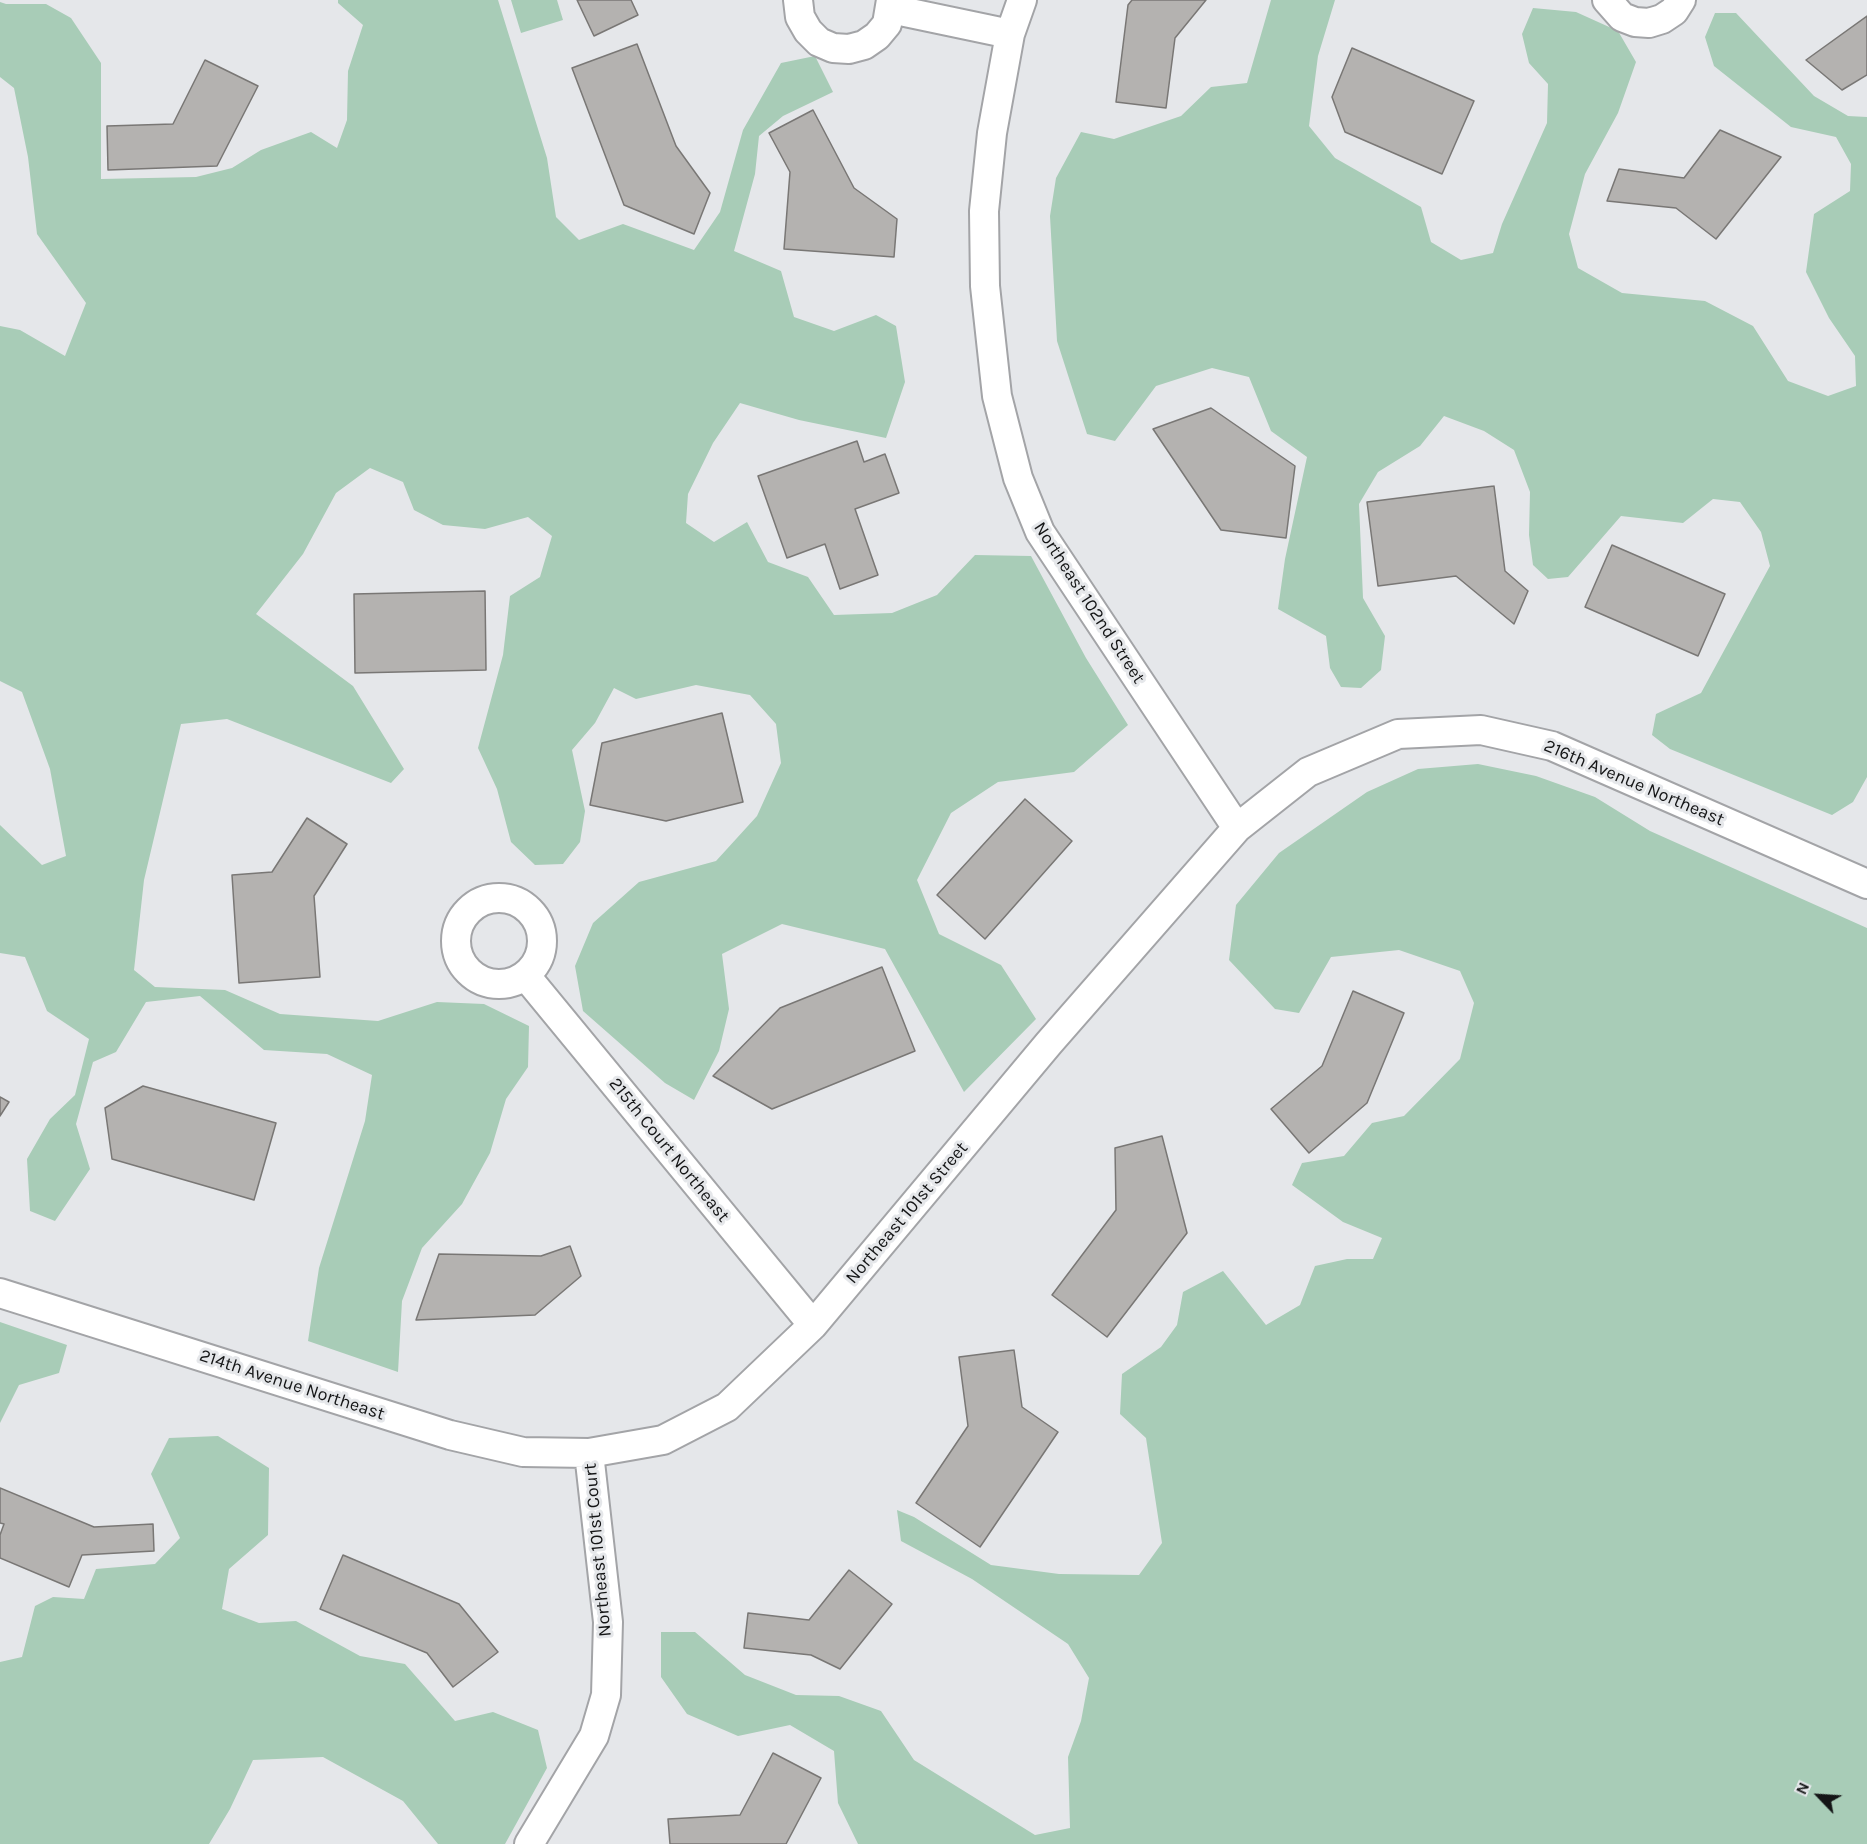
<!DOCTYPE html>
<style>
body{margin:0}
#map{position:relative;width:1867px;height:1844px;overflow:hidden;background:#e5e7ea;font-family:Karla,sans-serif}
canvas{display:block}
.north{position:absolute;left:1789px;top:1766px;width:60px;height:60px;-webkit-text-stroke:4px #e5e7ea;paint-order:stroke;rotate:295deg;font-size:16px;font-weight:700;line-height:24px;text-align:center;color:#141516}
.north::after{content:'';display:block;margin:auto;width:21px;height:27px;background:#141516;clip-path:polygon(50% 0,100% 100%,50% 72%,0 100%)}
</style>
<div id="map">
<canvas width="1867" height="1844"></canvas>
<div class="north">N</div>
</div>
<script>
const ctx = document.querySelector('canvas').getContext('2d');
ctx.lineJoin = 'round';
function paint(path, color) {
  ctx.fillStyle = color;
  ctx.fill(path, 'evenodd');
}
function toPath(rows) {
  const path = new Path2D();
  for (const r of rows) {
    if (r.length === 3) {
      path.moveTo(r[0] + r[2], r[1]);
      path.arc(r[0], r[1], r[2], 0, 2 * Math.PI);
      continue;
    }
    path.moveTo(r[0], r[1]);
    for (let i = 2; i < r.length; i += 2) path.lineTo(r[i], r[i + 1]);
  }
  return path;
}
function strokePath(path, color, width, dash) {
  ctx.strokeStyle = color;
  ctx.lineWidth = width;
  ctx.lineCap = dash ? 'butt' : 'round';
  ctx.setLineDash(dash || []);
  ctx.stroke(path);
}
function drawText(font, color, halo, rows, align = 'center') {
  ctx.font = font + ' Karla,sans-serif';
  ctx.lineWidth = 6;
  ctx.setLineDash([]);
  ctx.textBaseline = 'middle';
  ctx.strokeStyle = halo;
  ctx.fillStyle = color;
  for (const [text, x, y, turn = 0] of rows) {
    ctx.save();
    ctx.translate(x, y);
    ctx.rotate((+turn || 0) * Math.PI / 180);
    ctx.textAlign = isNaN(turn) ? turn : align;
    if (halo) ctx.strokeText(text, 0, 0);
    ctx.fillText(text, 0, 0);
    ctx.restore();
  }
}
paint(toPath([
 [338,0,498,0,547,158,556,217,579,240,623,224,694,250,720,212,743,130,781,63,815,56,833,92,783,116,759,136,755,174,734,251,781,271,794,317,834,331,876,315,896,326,905,382,886,438,799,420,740,403,713,443,688,494,686,523,714,542,747,522,768,562,808,577,834,615,892,613,937,595,975,555,1031,556,1086,658,1128,725,1074,772,998,782,951,813,917,880,939,934,1001,965,1036,1019,964,1092,885,949,782,924,722,954,729,1009,719,1051,694,1100,665,1083,583,1011,575,966,593,923,639,882,716,861,757,816,781,763,776,724,750,695,696,685,636,699,614,688,595,723,572,750,585,811,580,842,563,864,535,865,511,842,497,789,478,748,503,655,510,596,540,577,552,536,528,517,485,529,443,525,414,510,403,482,370,468,336,493,303,554,256,614,353,686,404,769,391,783,227,719,181,724,144,880,134,970,155,987,225,990,280,1014,378,1021,437,1002,484,1004,529,1026,528,1067,506,1099,490,1153,462,1204,422,1248,402,1301,398,1372,308,1341,319,1268,365,1121,372,1075,327,1054,264,1050,200,996,146,1002,116,1052,93,1062,76,1124,90,1169,55,1221,30,1211,27,1159,50,1119,75,1095,89,1039,47,1011,25,957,0,953,0,825,42,865,66,856,50,769,22,692,0,681,0,326,20,330,65,356,86,303,37,234,28,157,14,88,0,77,0,2,6,4,46,4,71,18,101,63,101,179,196,177,232,168,261,150,311,132,337,148,347,120,348,71,363,25,338,3],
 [511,0,557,0,563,20,521,33],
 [1271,0,1335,0,1318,56,1309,126,1335,158,1421,207,1431,242,1461,260,1493,253,1502,224,1547,123,1548,84,1529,63,1522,34,1533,8,1576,12,1618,31,1636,62,1618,113,1585,174,1569,234,1578,268,1622,293,1705,301,1753,326,1788,381,1828,396,1856,386,1855,356,1829,318,1806,272,1814,214,1850,191,1851,164,1836,137,1791,127,1714,66,1705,37,1715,13,1736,13,1814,96,1848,116,1867,117,1867,777,1853,802,1832,815,1670,749,1652,735,1656,714,1701,693,1770,566,1761,532,1740,502,1713,499,1683,523,1621,516,1568,577,1548,579,1533,565,1529,535,1530,492,1514,450,1484,431,1444,416,1420,446,1378,472,1359,504,1363,598,1385,636,1381,670,1361,688,1341,687,1330,668,1326,636,1278,609,1285,559,1307,457,1271,431,1249,377,1212,368,1156,386,1115,441,1087,434,1057,341,1050,216,1056,178,1081,132,1114,139,1181,116,1211,87,1247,83],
 [1478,764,1536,776,1595,797,1650,831,1867,928,1867,1844,858,1844,838,1803,834,1751,790,1725,738,1736,687,1714,661,1677,661,1632,695,1632,745,1675,796,1695,839,1696,881,1711,914,1760,1035,1835,1070,1828,1068,1757,1081,1721,1089,1678,1068,1644,972,1579,901,1541,897,1510,914,1517,991,1565,1059,1574,1139,1575,1162,1543,1146,1438,1120,1414,1122,1374,1161,1347,1177,1325,1183,1292,1223,1271,1266,1325,1300,1305,1315,1266,1347,1259,1373,1259,1382,1238,1343,1222,1292,1185,1302,1163,1344,1156,1372,1123,1404,1116,1460,1059,1474,1003,1460,971,1399,950,1331,957,1299,1013,1275,1009,1229,960,1236,905,1279,853,1367,792,1418,769],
 [0,1322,67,1345,59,1373,19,1385,0,1423],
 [218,1436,269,1468,268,1535,229,1569,222,1609,259,1623,296,1621,360,1656,405,1664,455,1721,493,1712,538,1730,547,1768,505,1844,438,1844,403,1801,323,1757,253,1760,230,1809,209,1844,0,1844,0,1662,22,1657,35,1606,53,1597,84,1599,96,1569,155,1564,180,1538,151,1474,169,1438]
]), '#a8ccb7');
const building = toPath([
 [577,0,631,0,638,15,594,36,577,0],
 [1132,0,1206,0,1175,38,1166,108,1116,102,1128,5,1132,0],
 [1867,16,1867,75,1842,90,1806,60,1867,16],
 [637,44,676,146,710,193,694,234,624,205,572,68,637,44],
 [1352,48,1474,101,1442,174,1345,132,1332,97,1352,48],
 [205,60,258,86,217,166,108,170,107,126,173,124,205,60],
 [813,110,854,188,897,219,894,257,784,249,790,172,769,133,813,110],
 [1720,130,1781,157,1716,239,1676,208,1607,201,1619,169,1684,178,1720,130],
 [1211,408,1295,466,1286,538,1221,530,1153,429,1211,408],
 [857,441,864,462,885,454,899,493,855,509,878,575,840,589,825,544,787,558,758,476,857,441],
 [1494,486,1505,571,1528,591,1514,624,1456,576,1378,586,1367,502,1494,486],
 [1612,545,1725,594,1698,656,1585,607,1612,545],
 [485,591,486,670,355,673,354,594,485,591],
 [722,713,743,802,666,821,590,805,602,743,722,713],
 [1025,799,1072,841,985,939,937,895,1025,799],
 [307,818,347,844,314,896,320,977,239,983,232,875,272,872,307,818],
 [882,967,915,1051,772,1109,713,1076,780,1008,882,967],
 [1353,991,1404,1013,1367,1103,1309,1153,1271,1109,1322,1066,1353,991],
 [143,1086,276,1123,254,1200,112,1159,105,1108,143,1086],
 [0,1097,9,1102,0,1116,0,1097],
 [1162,1136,1187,1233,1107,1337,1052,1295,1116,1210,1115,1148,1162,1136],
 [570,1246,581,1276,535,1315,416,1320,439,1254,541,1256,570,1246],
 [1014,1350,1022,1407,1058,1432,980,1547,916,1503,968,1426,959,1357,1014,1350],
 [0,1488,94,1527,153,1524,154,1551,82,1555,69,1587,0,1558,0,1535,4,1524,0,1523,0,1488],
 [343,1555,459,1604,498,1652,453,1687,427,1653,320,1609,343,1555],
 [849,1570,892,1604,840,1669,811,1655,744,1648,748,1613,809,1620,849,1570],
 [773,1753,821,1778,786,1844,670,1844,668,1819,740,1815,773,1753]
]);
paint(building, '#b4b2b0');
strokePath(building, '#797775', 1.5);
const street = toPath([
 [798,0,800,17,808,31,819,42,833,48,849,49,864,45,877,36,887,24,891,0],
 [1022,0,1010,34,992,133,984,211,985,286,997,396,1018,478,1040,532,1237,828],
 [1607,0,1622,17,1635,22,1649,23,1662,19,1674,11,1681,0],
 [891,9,1010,34],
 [499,941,43],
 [525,975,813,1325],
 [0,1293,450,1435,523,1452,589,1453,663,1440,727,1407,813,1325,1049,1043,1237,828,1308,772,1398,734,1481,730,1552,746,1867,884],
 [529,1844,594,1736,606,1695,608,1622,589,1453]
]);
strokePath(street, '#a3a4a7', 32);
strokePath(street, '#fff', 28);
drawText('18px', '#141516', '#e5e7ea', [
 ["Northeast 102nd Street",1089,603,57],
 ["216th Avenue Northeast",1634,783,23],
 ["215th Court Northeast",669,1150,51],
 ["Northeast 101st Street",907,1213,-50],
 ["214th Avenue Northeast",292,1385,18],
 ["Northeast 101st Court",598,1550,-95]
]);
</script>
